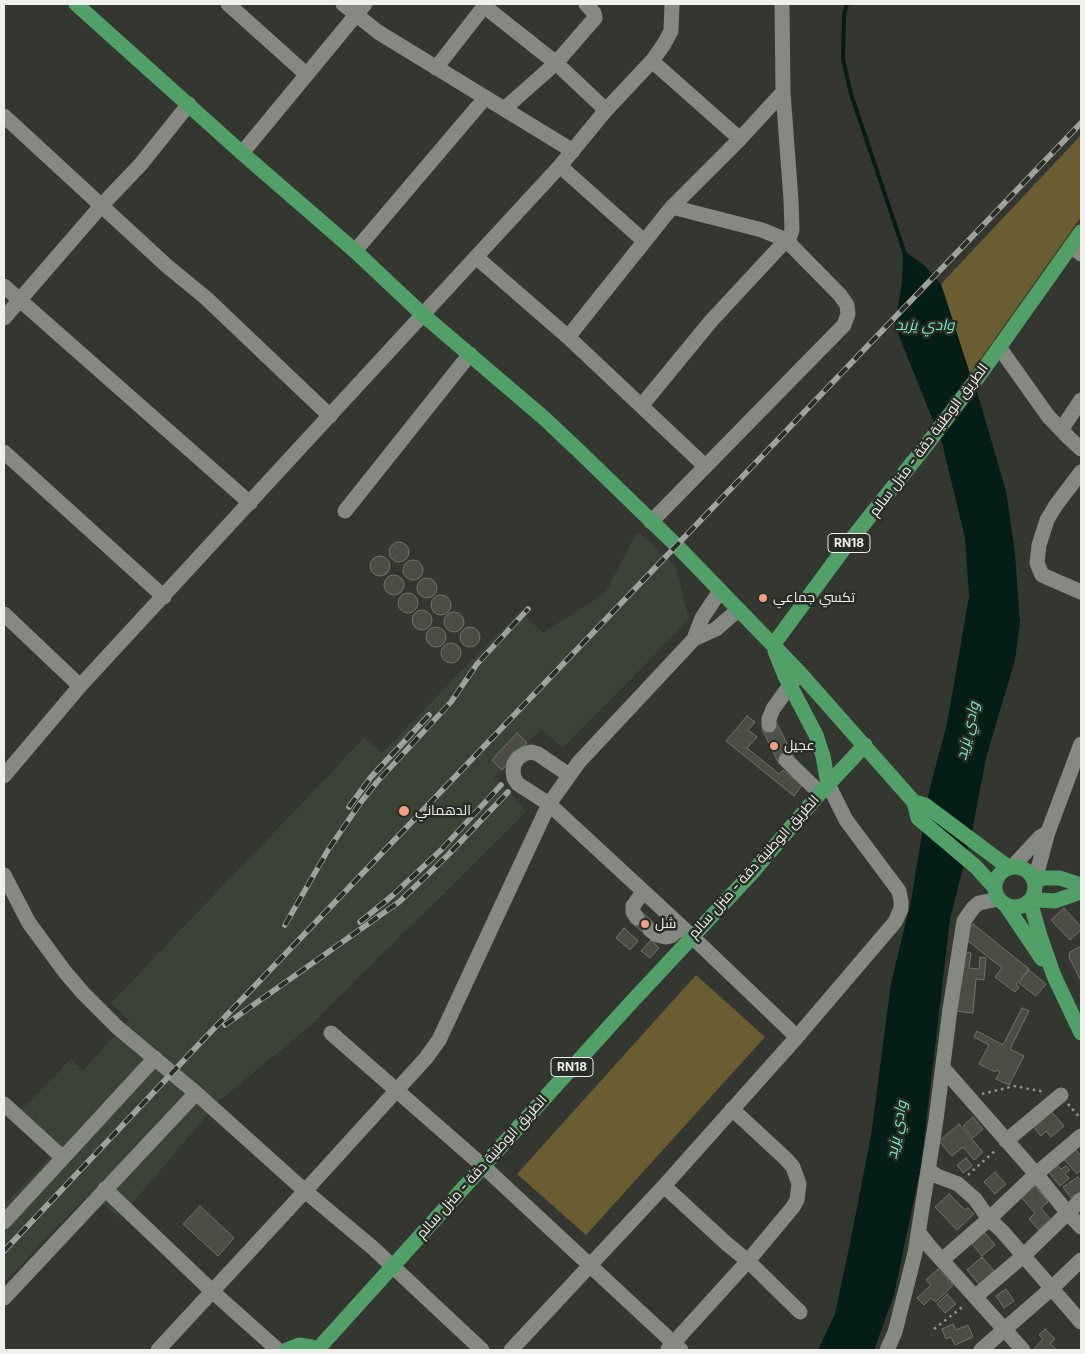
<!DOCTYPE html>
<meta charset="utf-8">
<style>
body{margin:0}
#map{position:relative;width:1085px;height:1354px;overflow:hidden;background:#333730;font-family:Inter,sans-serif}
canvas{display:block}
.frame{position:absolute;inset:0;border:5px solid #edf0eb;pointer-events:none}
</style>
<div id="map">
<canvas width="1085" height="1354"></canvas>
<div class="frame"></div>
</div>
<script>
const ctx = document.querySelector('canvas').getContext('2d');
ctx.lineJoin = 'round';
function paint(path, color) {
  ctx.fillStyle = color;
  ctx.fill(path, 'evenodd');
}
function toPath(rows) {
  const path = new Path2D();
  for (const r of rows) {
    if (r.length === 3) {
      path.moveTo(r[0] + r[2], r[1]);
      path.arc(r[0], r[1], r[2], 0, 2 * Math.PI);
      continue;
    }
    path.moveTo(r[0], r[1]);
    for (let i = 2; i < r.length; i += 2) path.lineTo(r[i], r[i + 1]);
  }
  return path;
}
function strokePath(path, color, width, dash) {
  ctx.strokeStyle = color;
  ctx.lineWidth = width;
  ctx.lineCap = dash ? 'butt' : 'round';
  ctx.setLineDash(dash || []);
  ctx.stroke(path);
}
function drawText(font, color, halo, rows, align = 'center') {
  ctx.font = font + ' Inter,Cairo,sans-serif';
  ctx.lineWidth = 5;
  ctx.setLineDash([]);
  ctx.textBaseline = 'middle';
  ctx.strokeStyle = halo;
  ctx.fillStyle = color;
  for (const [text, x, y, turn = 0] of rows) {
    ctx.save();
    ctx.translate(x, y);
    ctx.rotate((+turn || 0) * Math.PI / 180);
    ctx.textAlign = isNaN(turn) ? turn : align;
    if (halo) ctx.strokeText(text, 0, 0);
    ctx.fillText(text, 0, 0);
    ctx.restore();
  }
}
paint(toPath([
 [637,531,676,566,689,620,563,748,541,729,494,777,527,811,309,1027,218,1102,120,1218,90,1193,4,1283,4,1205,52,1155,11,1120,71,1059,83,1070,129,1020,111,1003,364,738,382,753,520,611,543,633,606,592]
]), '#3b4236');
paint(toPath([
 [1081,135,1081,217,970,374,941,284],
 [696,975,765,1037,586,1235,517,1174]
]), '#695d31');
paint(toPath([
 [903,250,924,265,941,284,970,374,978,395,1006,491,1015,553,1020,622,1015,660,986,758,972,832,950,919,921,1166,894,1295,874,1350,818,1350,835,1314,850,1243,871,1136,891,983,911,901,929,791,947,724,969,596,965,538,942,443,895,326,902,282]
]), '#041e15');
strokePath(toPath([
 [847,4,844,15,843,59,851,94,905,254]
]), '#041e15', 4);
const building = toPath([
 [399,552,10],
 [380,566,10],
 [413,570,10],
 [394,585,10],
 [427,588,10],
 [408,603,10],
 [441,605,10],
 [422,620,10],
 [454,622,10],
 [436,637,10],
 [470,637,10],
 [451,653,10],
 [747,716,755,722,748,730,757,737,747,748,779,774,783,770,802,785,794,796,726,741,747,716],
 [776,722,794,757,779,764,762,729,776,722],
 [517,733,527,743,502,770,492,760,517,733],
 [1064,908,1081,927,1081,930,1070,940,1051,920,1064,908],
 [642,912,655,924,646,935,632,923,642,912],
 [973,924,1029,969,1016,984,1019,987,1015,992,995,977,1002,968,963,937,973,924],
 [624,928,638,941,630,950,616,938,624,928],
 [651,940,659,948,650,958,641,951,651,940],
 [1081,946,1081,981,1069,957,1070,952,1081,946],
 [963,952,971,953,969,968,979,969,980,957,986,958,984,980,976,979,973,1013,956,1011,963,952],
 [1029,970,1046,984,1036,996,1019,983,1029,970],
 [1022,1008,1029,1011,1010,1049,1024,1056,1009,1085,996,1079,1000,1072,996,1070,995,1072,979,1064,989,1045,974,1037,977,1031,1003,1045,1022,1008],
 [1049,1109,1064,1126,1051,1137,1046,1131,1041,1136,1031,1124,1049,1109],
 [973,1117,983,1129,973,1138,963,1126,973,1117],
 [959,1124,983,1152,974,1160,963,1147,952,1156,939,1141,959,1124],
 [1073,1146,1081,1156,1081,1170,1077,1174,1062,1157,1073,1146],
 [966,1158,972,1166,963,1173,957,1165,966,1158],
 [1055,1163,1061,1169,1066,1166,1070,1170,1065,1174,1069,1178,1060,1186,1047,1170,1055,1163],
 [995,1172,1006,1184,995,1194,984,1182,995,1172],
 [1078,1177,1081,1181,1081,1191,1071,1198,1063,1187,1078,1177],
 [1034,1185,1048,1202,1041,1208,1051,1220,1039,1230,1029,1219,1035,1213,1021,1197,1034,1185],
 [949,1194,965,1210,968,1208,974,1214,957,1230,935,1207,949,1194],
 [200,1206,234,1238,218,1256,183,1224,200,1206],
 [984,1232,995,1245,982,1256,972,1244,984,1232],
 [982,1257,994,1271,979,1284,967,1270,982,1257],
 [938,1269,953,1285,936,1302,931,1298,924,1305,917,1298,931,1285,926,1280,938,1269],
 [1006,1289,1014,1301,1004,1308,996,1296,1006,1289],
 [947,1294,956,1304,945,1313,937,1304,947,1294],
 [953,1324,956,1330,968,1325,973,1337,955,1345,951,1337,946,1339,942,1329,953,1324],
 [1045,1329,1055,1339,1050,1344,1057,1350,1033,1350,1043,1339,1039,1335,1045,1329]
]);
paint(building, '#4b4c44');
strokePath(building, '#71736a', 1);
strokePath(toPath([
 [769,725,786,760]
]), '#4f534c', 15, [15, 8]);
strokePath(toPath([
 [982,1094,1014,1086,1045,1092],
 [1068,1104,1081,1119],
 [968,1175,997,1149],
 [934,1329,965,1305]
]), '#90938d', 2.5, [2.5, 4]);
strokePath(toPath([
 [228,4,306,74],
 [343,4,378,32,573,151],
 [484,6,556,63,606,110],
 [652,61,740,139],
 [436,68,486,4],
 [504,109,556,63,595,18,594,13,586,4],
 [4,116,167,266,206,298,330,416],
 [242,153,365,4],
 [560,166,644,241],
 [1071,246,1081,254],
 [355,251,485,98],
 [476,257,568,337,705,466],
 [4,286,250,503],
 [4,318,101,206,141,164,189,104],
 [568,337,672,207,740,139,783,92],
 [999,347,1048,416,1069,438,1081,449],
 [642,405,711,321,790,236,792,230,791,200,783,92,782,4],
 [1061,430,1081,400],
 [4,452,164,597],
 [1081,472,1056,505,1047,520,1039,545,1037,563,1042,575,1081,592],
 [345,511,470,354],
 [651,522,844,325,848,314,847,305,840,295,786,240,762,230,672,207],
 [4,614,80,686],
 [694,639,716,629,738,610],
 [769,725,769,719,773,709,796,677],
 [786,760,820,793],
 [569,775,538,754,531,752,524,754,518,758,514,764,513,771,514,778,518,784,549,804,682,927,797,1037],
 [4,776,80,686,560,166,606,110,652,61,664,44,671,31,672,4],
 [1013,866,1040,837,1048,832],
 [4,875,29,923,65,972,83,993,117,1027,196,1093,305,1191,373,1248,482,1350],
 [1034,879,1039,865,1048,832,1081,744],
 [637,918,633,912,633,906,643,892],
 [650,930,657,935,666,937,671,936,682,927],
 [331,1033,483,1166,681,1350],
 [943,1068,1036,1174,1067,1212,1081,1227],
 [4,1104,63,1158],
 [1006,1141,1061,1095],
 [929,1170,937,1176,958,1184,975,1199,989,1219,1002,1231,1081,1322],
 [664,1186,727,1244,748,1261,800,1312],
 [105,1189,213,1292,278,1350],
 [4,1222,155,1058],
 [919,1233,930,1247,1023,1350],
 [942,1260,989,1219,1036,1174,1081,1136],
 [975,1297,1023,1256,1081,1200],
 [4,1298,196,1093],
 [668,1349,748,1261,793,1207,797,1200,799,1184,793,1167,785,1158,732,1109],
 [158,1350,305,1191,426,1058,439,1040,549,804,579,762,694,639,702,618,720,591],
 [511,1350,664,1186,797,1037,895,922,901,909,901,901,899,891,846,820,828,784],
 [887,1350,895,1332,915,1253,936,1120,950,1009,964,921,973,908,979,903,999,899],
 [981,1350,1052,1288,1081,1260]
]), '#858981', 15);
strokePath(toPath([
 [76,4,242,153,355,251,422,314,544,418,580,452,677,546,799,672,914,802,918,818,976,867,995,888],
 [773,645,843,550,928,443,981,373,1081,232],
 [775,651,785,676,816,735,823,756,828,784],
 [914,802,925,805,1008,867],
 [1015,887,20],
 [1035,882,1043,878,1060,878,1081,885],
 [1032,898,1040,900,1055,901,1081,892],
 [1030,901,1040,936,1054,976,1081,1033],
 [1005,904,1042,959],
 [287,1350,299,1345,311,1347,316,1350],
 [317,1350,626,1008,751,874,820,793,865,745]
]), '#51a067', 15);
const rail = toPath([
 [349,807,371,777,429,715],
 [360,922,393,895,441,850,501,785],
 [285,925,328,850,361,802,377,782,451,702,477,664,528,609],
 [225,1025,399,902,447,856,508,792],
 [4,1251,202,1041,1081,123]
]);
strokePath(rail, '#9fa39d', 5.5);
strokePath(rail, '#292d26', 4, [11]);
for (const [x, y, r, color] of [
 [763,598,5,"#f3a082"],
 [774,746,5,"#f3a082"],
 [404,811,6,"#f3a082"],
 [645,924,5,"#f3a082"]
]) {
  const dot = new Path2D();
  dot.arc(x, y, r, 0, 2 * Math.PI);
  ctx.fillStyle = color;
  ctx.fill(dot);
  strokePath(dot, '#292d26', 2);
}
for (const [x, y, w] of [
 [849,543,42],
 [572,1067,42]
]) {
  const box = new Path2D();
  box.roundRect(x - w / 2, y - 9.5, w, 19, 4);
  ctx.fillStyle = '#292d26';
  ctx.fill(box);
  strokePath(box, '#edf0eb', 1);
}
drawText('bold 12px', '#edf0eb', null, [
 ["RN18",849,543],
 ["RN18",572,1067]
]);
drawText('14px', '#edf0eb', '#292d26', [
 ["الطريق الوطنية دقة - منزل سالم",929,440,-53],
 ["الطريق الوطنية دقة - منزل سالم",754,867,-48],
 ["الطريق الوطنية دقة - منزل سالم",482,1167,-48]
]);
drawText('14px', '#edf0eb', '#292d26', [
 ["تكسي جماعي",773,598],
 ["عجيل",784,746],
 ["الدهماني",415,811],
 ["شل",655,924]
], 'left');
drawText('italic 15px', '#79efc4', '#292d26', [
 ["وادي يزيد",925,325],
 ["وادي يزيد",968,731,-77],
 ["وادي يزيد",897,1130,-80]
]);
</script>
